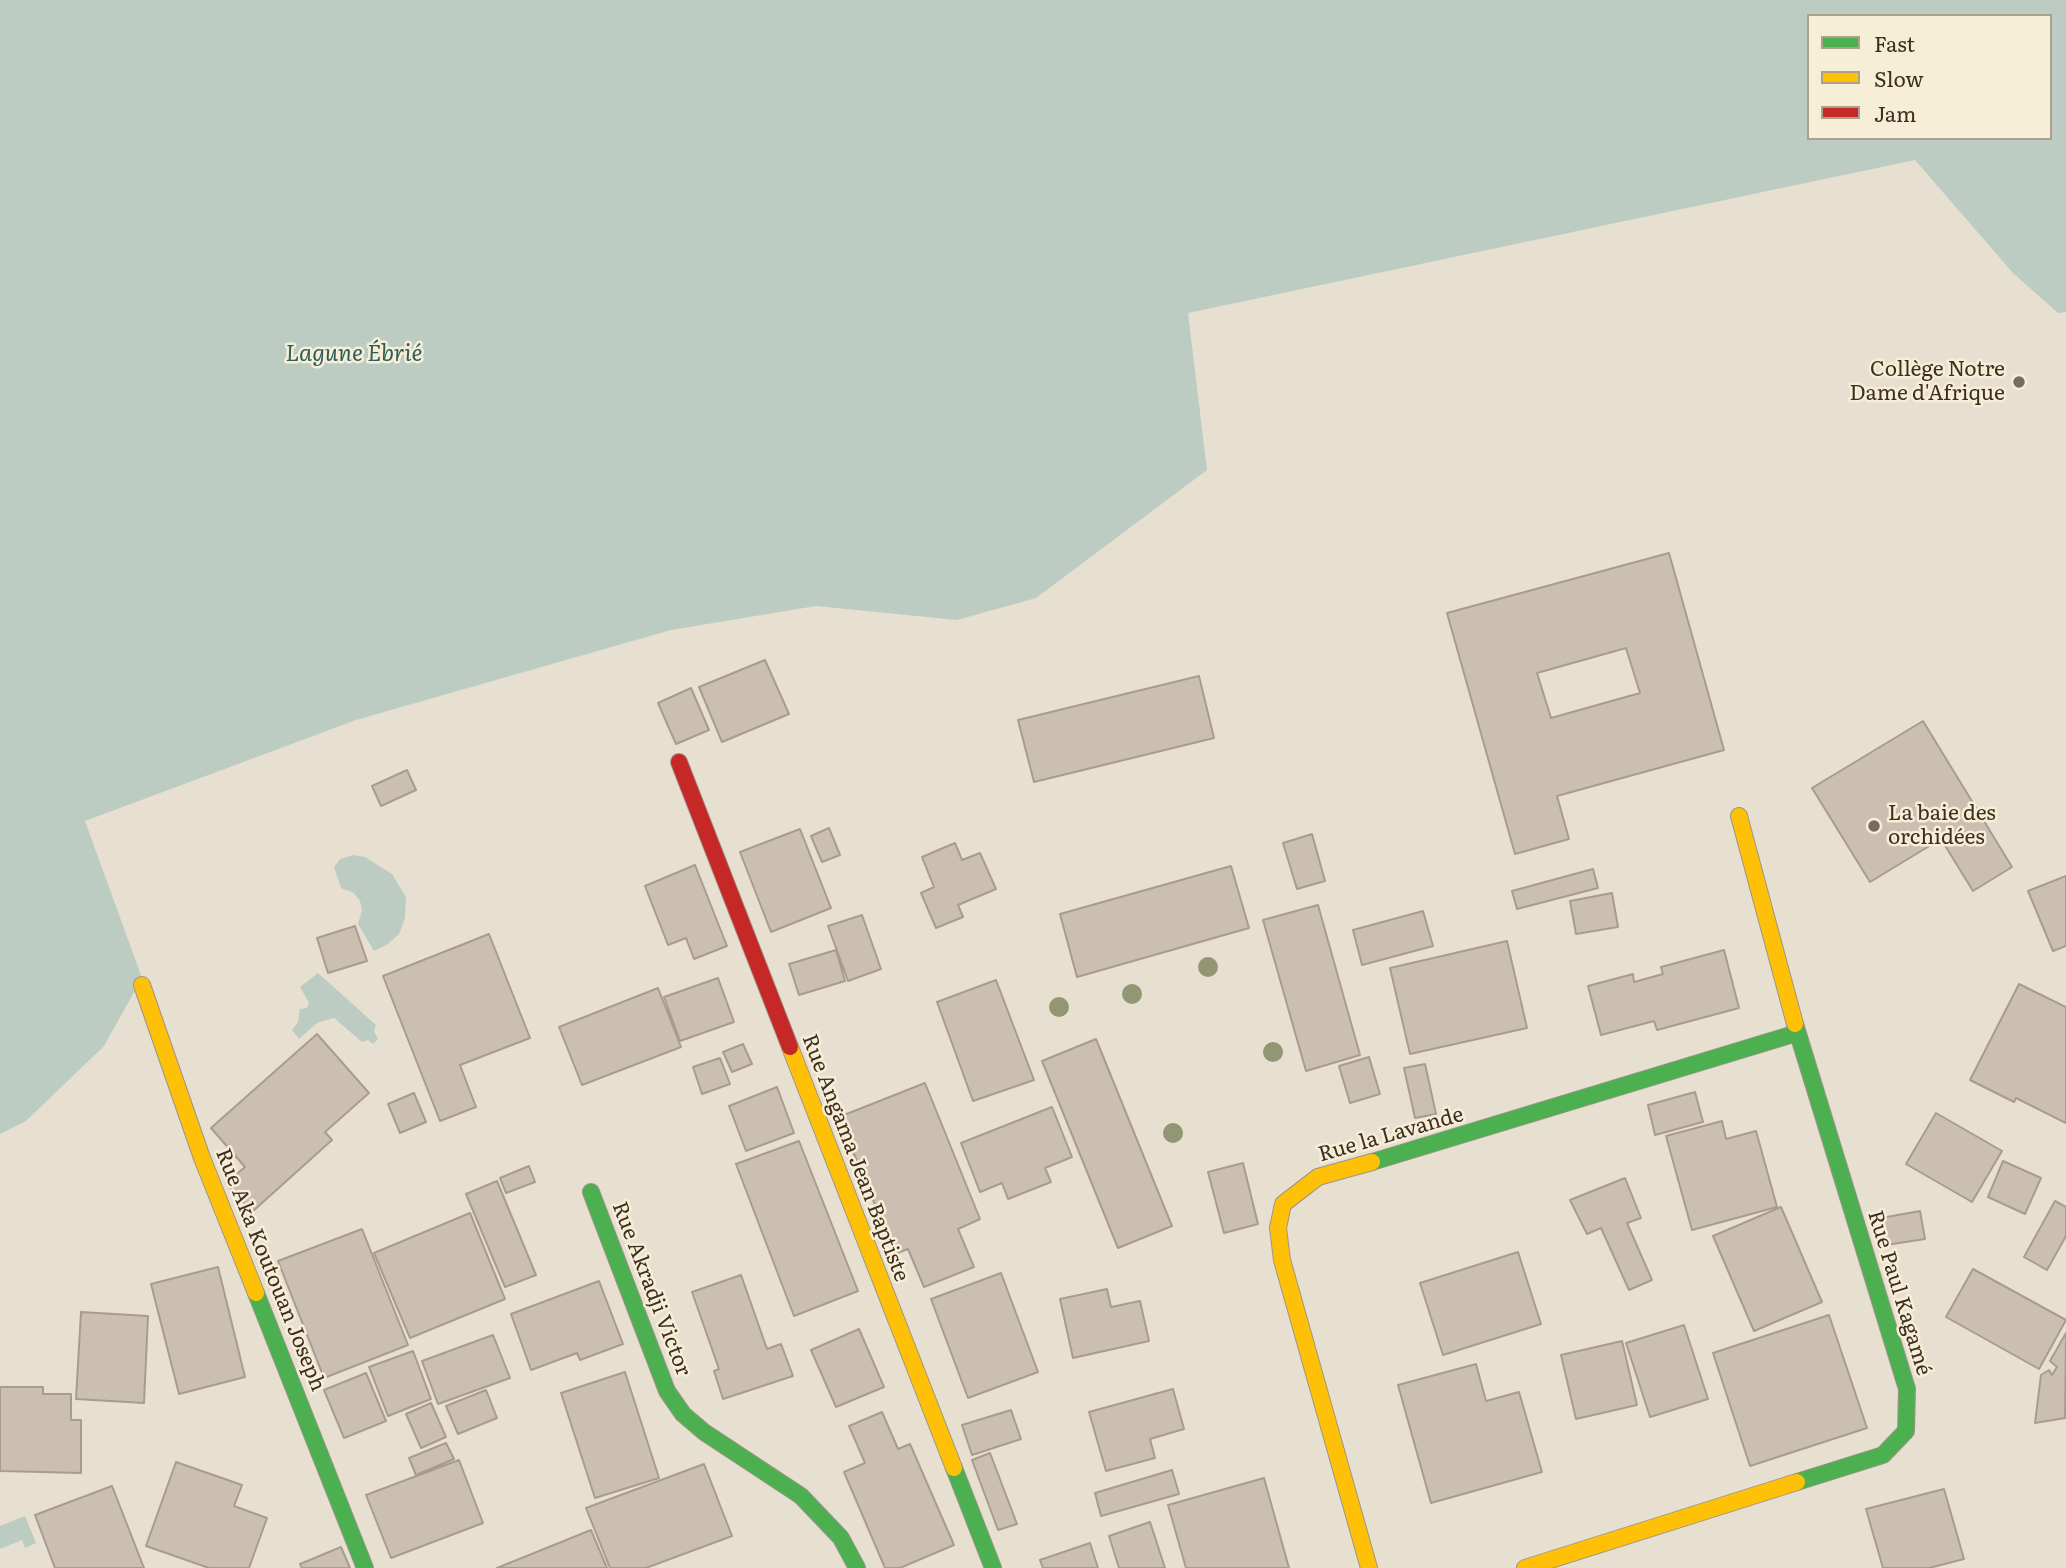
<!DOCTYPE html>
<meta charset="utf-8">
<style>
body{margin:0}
#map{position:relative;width:2066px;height:1568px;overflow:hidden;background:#e7e0d1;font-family:Literata,serif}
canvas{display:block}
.legend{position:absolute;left:1807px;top:14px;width:245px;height:126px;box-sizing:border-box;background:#f7eed8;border:2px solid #ada18e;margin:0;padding:9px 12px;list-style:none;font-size:21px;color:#3d2e20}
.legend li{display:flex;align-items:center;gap:14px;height:35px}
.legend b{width:35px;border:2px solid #ada18e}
</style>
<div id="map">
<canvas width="2066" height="1568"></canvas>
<ul class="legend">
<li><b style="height:9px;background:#4caf50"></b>Fast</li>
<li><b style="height:9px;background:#ffc107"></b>Slow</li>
<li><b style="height:9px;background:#c62828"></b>Jam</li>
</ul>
</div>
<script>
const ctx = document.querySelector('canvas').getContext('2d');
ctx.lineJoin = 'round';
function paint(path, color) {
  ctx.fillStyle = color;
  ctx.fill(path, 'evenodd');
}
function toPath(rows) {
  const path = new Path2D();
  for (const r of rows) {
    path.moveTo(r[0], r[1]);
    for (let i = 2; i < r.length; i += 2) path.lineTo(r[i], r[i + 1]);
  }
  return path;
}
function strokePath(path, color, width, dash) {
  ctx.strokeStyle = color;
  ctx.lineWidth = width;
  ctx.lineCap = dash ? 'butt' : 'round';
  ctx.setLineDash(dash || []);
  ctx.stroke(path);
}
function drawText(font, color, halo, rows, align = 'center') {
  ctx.font = font + ' Literata,serif';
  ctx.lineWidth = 5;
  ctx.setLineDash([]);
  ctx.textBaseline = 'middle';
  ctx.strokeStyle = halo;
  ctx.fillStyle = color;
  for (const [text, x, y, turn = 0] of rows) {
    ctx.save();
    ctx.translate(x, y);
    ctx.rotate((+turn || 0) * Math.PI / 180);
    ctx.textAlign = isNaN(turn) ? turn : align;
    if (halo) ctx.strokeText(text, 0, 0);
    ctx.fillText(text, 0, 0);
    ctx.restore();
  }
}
paint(toPath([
 [0,0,2066,0,2066,312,2058,313,2013,273,1915,160,1188,313,1207,470,1036,598,957,620,816,606,671,630,356,720,85,821,142,978,104,1046,26,1121,0,1134],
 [1809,16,2050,16,2050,138,1809,138],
 [353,855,365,857,392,874,406,897,405,918,399,934,388,944,374,951,358,924,362,910,360,901,354,893,341,888,334,867,340,859],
 [318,973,376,1025,374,1031,378,1039,373,1044,368,1040,362,1042,334,1018,317,1023,299,1039,292,1030,298,1022,300,1009,307,1008,309,1003,300,987],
 [25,1516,36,1543,25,1548,22,1540,0,1549,0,1526]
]), '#bcccc2');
const building = toPath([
 [1669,553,1724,750,1557,796,1569,839,1515,854,1447,613,1669,553],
 [1626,648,1640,693,1551,718,1537,673,1626,648],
 [765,660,789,714,722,742,699,687,765,660],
 [1199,676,1214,738,1034,782,1018,720,1199,676],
 [691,688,709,730,676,744,658,703,691,688],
 [1923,721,2012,867,1973,891,1941,839,1870,882,1812,788,1923,721],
 [407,770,416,790,381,806,372,786,407,770],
 [829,828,840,855,822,862,811,836,829,828],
 [800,829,831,908,771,932,740,852,800,829],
 [1312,834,1325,881,1297,889,1283,843,1312,834],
 [955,843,962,860,980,853,996,889,958,905,963,917,936,928,921,893,934,887,922,857,955,843],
 [695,865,727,946,694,959,686,938,668,945,645,886,695,865],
 [1231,866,1249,928,1077,977,1060,914,1231,866],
 [1593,869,1598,888,1517,909,1512,891,1593,869],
 [2066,876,2066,946,2053,951,2028,891,2066,876],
 [1612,893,1618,927,1576,934,1570,901,1612,893],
 [1318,905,1360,1055,1306,1071,1263,920,1318,905],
 [1423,911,1433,946,1362,965,1353,930,1423,911],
 [862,915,881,969,848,981,828,926,862,915],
 [355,926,367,961,328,973,317,938,355,926],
 [489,934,530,1038,460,1065,476,1107,440,1121,383,976,489,934],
 [1507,941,1527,1028,1410,1054,1390,968,1507,941],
 [836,950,845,981,799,995,789,964,836,950],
 [1724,950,1739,1008,1657,1030,1654,1021,1601,1035,1588,986,1633,974,1634,982,1663,974,1661,967,1724,950],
 [718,978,734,1022,680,1041,664,997,718,978],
 [996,980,1034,1080,973,1101,937,1002,996,980],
 [2019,984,2066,1007,2066,1123,2016,1098,2014,1102,1970,1080,2019,984],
 [658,988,681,1047,582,1085,559,1027,658,988],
 [317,1034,369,1093,325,1132,332,1140,252,1212,226,1183,245,1167,211,1128,317,1034],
 [1096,1039,1172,1226,1118,1248,1042,1061,1096,1039],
 [743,1044,752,1064,732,1072,723,1052,743,1044],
 [1369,1057,1380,1094,1350,1103,1339,1066,1369,1057],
 [720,1058,730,1084,702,1094,693,1067,720,1058],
 [1425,1064,1436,1114,1415,1118,1404,1068,1425,1064],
 [925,1083,980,1219,958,1229,974,1267,924,1287,908,1249,895,1254,839,1117,925,1083],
 [777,1087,794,1133,746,1151,729,1106,777,1087],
 [1695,1092,1703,1122,1655,1135,1648,1105,1695,1092],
 [414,1093,426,1122,400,1133,388,1104,414,1093],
 [1052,1107,1072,1157,1045,1168,1051,1182,1008,1199,1002,1183,980,1192,961,1143,1052,1107],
 [1936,1113,2002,1151,1972,1202,1906,1164,1936,1113],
 [1722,1121,1726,1139,1756,1131,1777,1207,1692,1230,1666,1136,1722,1121],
 [799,1141,858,1291,794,1316,736,1164,799,1141],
 [2003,1161,2041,1178,2025,1214,1988,1197,2003,1161],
 [1243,1163,1258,1224,1224,1233,1208,1172,1243,1163],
 [529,1166,535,1182,506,1193,500,1178,529,1166],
 [1625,1178,1641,1218,1627,1223,1652,1280,1629,1290,1601,1228,1587,1234,1570,1200,1625,1178],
 [497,1181,536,1275,505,1287,466,1194,497,1181],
 [2055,1201,2066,1207,2066,1236,2047,1270,2024,1257,2055,1201],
 [1781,1207,1822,1302,1754,1331,1713,1236,1781,1207],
 [1920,1211,1925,1239,1886,1245,1881,1218,1920,1211],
 [470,1213,505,1299,410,1338,374,1253,470,1213],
 [362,1229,408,1345,324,1378,278,1261,362,1229],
 [1518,1252,1541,1324,1443,1355,1420,1283,1518,1252],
 [218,1267,245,1377,179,1394,151,1284,218,1267],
 [1973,1269,2066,1320,2039,1369,1946,1317,1973,1269],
 [1001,1273,1038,1372,968,1398,931,1299,1001,1273],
 [741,1275,767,1349,781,1344,793,1376,723,1399,714,1371,719,1369,692,1292,741,1275],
 [599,1281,623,1344,580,1360,577,1353,531,1370,511,1314,599,1281],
 [1107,1289,1111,1307,1140,1301,1149,1341,1073,1358,1060,1299,1107,1289],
 [81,1312,148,1316,144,1403,76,1399,81,1312],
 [1829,1315,1867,1428,1750,1466,1713,1353,1829,1315],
 [1684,1325,1708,1399,1650,1417,1626,1343,1684,1325],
 [859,1329,884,1387,836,1407,811,1350,859,1329],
 [2066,1333,2065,1418,2035,1423,2041,1375,2049,1370,2052,1375,2057,1367,2050,1361,2066,1333],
 [493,1335,510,1378,438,1404,422,1361,493,1335],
 [1622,1341,1637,1405,1576,1419,1561,1355,1622,1341],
 [413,1351,431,1399,388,1416,369,1367,413,1351],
 [1476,1364,1486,1401,1519,1392,1542,1472,1431,1503,1398,1385,1476,1364],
 [625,1372,659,1478,595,1498,561,1393,625,1372],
 [366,1373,386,1421,344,1438,324,1390,366,1373],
 [0,1387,43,1387,43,1394,71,1394,71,1420,81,1420,81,1473,0,1471,0,1387],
 [1173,1389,1184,1429,1150,1439,1155,1458,1106,1471,1089,1412,1173,1389],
 [486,1390,497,1418,458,1434,446,1406,486,1390],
 [431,1403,446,1437,421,1448,406,1414,431,1403],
 [1011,1410,1021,1439,972,1455,962,1425,1011,1410],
 [882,1412,898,1449,910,1444,954,1545,900,1568,885,1568,844,1472,865,1463,849,1426,882,1412],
 [446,1443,454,1459,416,1475,409,1458,446,1443],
 [990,1453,1017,1524,998,1530,972,1460,990,1453],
 [459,1460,483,1523,391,1558,366,1495,459,1460],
 [176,1462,242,1485,234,1506,267,1518,249,1568,209,1568,146,1546,176,1462],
 [704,1464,732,1536,646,1568,610,1568,586,1508,704,1464],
 [1172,1470,1179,1494,1101,1516,1095,1493,1172,1470],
 [1264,1478,1289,1568,1186,1568,1168,1505,1264,1478],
 [112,1486,144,1568,55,1568,35,1515,112,1486],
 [1944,1489,1964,1559,1929,1568,1883,1568,1866,1509,1944,1489],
 [1150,1522,1165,1568,1119,1568,1109,1536,1150,1522],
 [591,1530,607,1568,497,1568,591,1530],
 [1090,1543,1098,1568,1043,1568,1040,1560,1090,1543],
 [341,1547,350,1568,302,1568,300,1564,341,1547]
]);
paint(building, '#cbbfb2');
strokePath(building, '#a89c90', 2);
const fast = toPath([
 [1795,1024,1907,1389,1906,1431,1883,1455,1797,1482],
 [1372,1162,1797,1033],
 [591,1192,667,1391,683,1414,704,1432,801,1496,841,1538,857,1568],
 [256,1293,365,1568],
 [954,1468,993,1568]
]);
const slow = toPath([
 [1739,816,1795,1024],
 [142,985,202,1158,256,1293],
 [790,1047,954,1468],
 [1369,1568,1282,1260,1278,1228,1283,1204,1318,1177,1372,1162],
 [1525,1568,1797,1482]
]);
const jam = toPath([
 [679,762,790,1047]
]);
strokePath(fast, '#9c958a', 18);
strokePath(slow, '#9c958a', 18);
strokePath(jam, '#9c958a', 18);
strokePath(fast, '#4caf50', 16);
strokePath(slow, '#ffc107', 16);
strokePath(jam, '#c62828', 16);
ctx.fillStyle = '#929673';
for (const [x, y] of [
 [1208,967],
 [1132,994],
 [1059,1007],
 [1273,1052],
 [1173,1133]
]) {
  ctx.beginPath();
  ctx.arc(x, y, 10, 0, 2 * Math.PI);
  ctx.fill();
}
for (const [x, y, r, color] of [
 [2019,382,7,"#786c5e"],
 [1874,826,7,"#786c5e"]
]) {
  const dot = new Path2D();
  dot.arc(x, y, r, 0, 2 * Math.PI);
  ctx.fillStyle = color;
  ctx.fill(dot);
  strokePath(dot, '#f7eed8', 2.5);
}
drawText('21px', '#3d2e20', '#f7eed8', [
 ["Collège Notre",2005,370],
 ["Dame d'Afrique",2005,394],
 ["La baie des",1888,814,"left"],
 ["orchidées",1888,838,"left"]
], 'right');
drawText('21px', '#3d2e20', '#f7eed8', [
 ["Rue la Lavande",1391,1135,-16],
 ["Rue Angama Jean Baptiste",855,1158,69],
 ["Rue Aka Koutouan Joseph",270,1270,68],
 ["Rue Akradji Victor",651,1289,69],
 ["Rue Paul Kagamé",1899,1293,73]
]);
drawText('italic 23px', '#2f5d5a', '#f7eed8', [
 ["Lagune Ébrié",354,354]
]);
</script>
